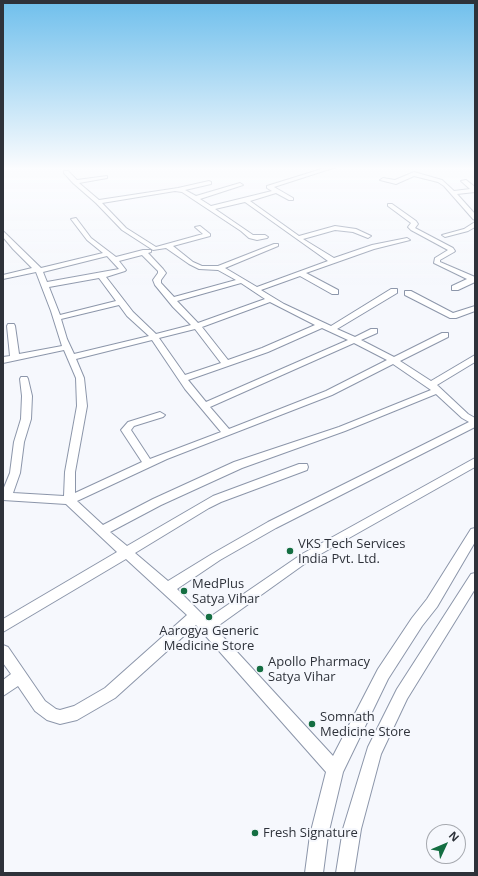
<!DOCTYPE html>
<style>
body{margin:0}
#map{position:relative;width:478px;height:876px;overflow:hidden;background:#f6f8fd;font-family:"Open Sans",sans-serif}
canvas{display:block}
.frame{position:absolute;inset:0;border:4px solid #2e323a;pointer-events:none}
.north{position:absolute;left:426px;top:824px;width:40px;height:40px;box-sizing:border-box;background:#f6f8fd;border:1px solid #a6a9af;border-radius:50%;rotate:46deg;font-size:11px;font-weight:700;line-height:16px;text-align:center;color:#2e323a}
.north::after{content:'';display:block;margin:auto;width:14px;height:18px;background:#146e42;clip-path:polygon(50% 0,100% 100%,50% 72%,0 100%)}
</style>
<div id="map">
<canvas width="478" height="876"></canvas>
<div class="frame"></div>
<div class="north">N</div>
</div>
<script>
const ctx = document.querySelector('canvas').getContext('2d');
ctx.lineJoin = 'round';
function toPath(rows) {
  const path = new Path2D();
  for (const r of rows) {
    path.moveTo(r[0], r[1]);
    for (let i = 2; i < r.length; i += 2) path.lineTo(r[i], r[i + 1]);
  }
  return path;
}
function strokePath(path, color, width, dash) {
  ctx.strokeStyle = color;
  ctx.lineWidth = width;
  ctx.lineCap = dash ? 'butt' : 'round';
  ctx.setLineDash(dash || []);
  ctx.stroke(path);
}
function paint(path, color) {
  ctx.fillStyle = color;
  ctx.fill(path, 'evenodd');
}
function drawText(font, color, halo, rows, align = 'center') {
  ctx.font = font + ' "Open Sans",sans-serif';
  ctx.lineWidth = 4;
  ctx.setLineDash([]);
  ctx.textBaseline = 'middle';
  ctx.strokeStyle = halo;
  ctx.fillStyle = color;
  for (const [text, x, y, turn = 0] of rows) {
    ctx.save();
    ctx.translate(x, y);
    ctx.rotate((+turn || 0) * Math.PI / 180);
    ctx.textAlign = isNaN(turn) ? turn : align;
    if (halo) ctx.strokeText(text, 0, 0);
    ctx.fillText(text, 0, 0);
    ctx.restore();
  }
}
const minor = toPath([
 [328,167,336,167,274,187,293,198,293,200,289,200,276,193,250,201,299,236,335,226,356,229,371,236,368,238,353,232,335,230,303,239,334,258,372,245,407,238,410,240,374,249,306,273,338,290,338,294,332,294,300,276,261,290,284,304,331,326,391,289,397,289,397,293,337,329,355,337,371,329,377,329,377,333,361,340,394,357,442,333,448,333,448,337,400,361,431,381,475,355,475,362,437,385,468,414,475,418,475,427,276,528,220,560,177,589,207,619,302,554,475,458,475,467,310,560,215,628,333,756,378,669,412,618,427,599,471,529,475,528,475,542,437,607,422,626,388,679,343,772,328,835,323,873,305,873,310,835,326,772,196,625,115,698,77,720,60,724,47,720,35,711,18,686,3,696,3,680,11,674,3,663,3,645,8,647,45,701,56,709,60,710,74,706,105,688,187,615,126,559,3,632,3,619,117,552,66,504,3,500,3,490,10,473,14,442,21,419,22,396,20,379,21,377,27,377,28,379,32,396,31,419,24,442,20,473,13,493,64,496,65,472,77,406,76,378,64,350,3,363,3,357,10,356,7,326,8,324,14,324,15,326,19,354,62,346,51,311,36,272,3,279,3,275,32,268,13,249,3,237,3,231,41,268,103,253,87,240,71,219,76,218,91,238,116,257,143,250,151,250,151,252,148,253,163,269,166,273,161,280,161,283,174,297,236,280,218,270,199,269,189,264,166,248,153,250,122,230,96,203,73,183,64,173,64,171,68,171,77,180,107,176,107,178,79,183,99,200,178,188,209,181,211,182,211,184,185,190,196,196,240,183,243,185,200,199,211,206,272,191,267,188,267,186,328,167],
 [175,191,182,192,241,231,249,238,257,240,267,238,268,237,265,235,253,235,215,209,245,202,328,261,257,287,225,268,278,246,278,244,274,244,218,266,202,266,193,262,173,246,210,236,210,234,200,226,195,227,203,234,156,247,126,228,102,203,175,191],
 [142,255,158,271,158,273,153,280,155,285,173,307,191,325,156,334,133,312,106,277,125,271,126,270,119,261,142,255],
 [107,256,119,269,47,282,43,272,107,256],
 [99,278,116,301,60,315,49,287,99,278],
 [241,283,265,299,198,323,177,301,241,283],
 [270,302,315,325,262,348,228,360,202,327,270,302],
 [119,305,127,316,149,336,74,354,67,339,61,319,119,305],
 [322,328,348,340,206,402,188,380,268,352,322,328],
 [195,329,221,363,185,375,159,338,195,329],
 [152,340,185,389,221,432,150,459,131,430,134,426,163,417,165,415,160,412,128,422,121,430,142,462,75,493,75,472,87,406,84,378,76,359,152,340],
 [354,343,387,360,326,391,229,429,210,407,354,343],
 [393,364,431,390,339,427,234,462,153,499,103,525,77,501,167,459,332,395,393,364],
 [436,394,462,418,469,422,268,522,212,554,168,581,135,553,209,508,221,502,307,470,308,467,307,464,299,464,213,496,127,546,110,532,161,505,242,468,345,431,436,394],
 [414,172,442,180,454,191,470,189,461,181,466,180,475,187,475,192,457,194,475,214,475,220,473,219,444,186,438,182,414,176,396,184,380,180,383,178,395,180,414,172],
 [388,204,392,204,416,221,418,224,415,228,453,248,455,251,454,252,440,260,440,262,475,277,475,282,458,290,452,290,452,286,467,279,434,263,435,258,448,250,411,230,408,227,411,223,388,206,388,204],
 [475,222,475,227,468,231,445,237,442,235,464,229,475,222],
 [405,291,411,291,453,313,475,306,475,311,456,318,450,318,405,295,405,291],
 [475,573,475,589,407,699,381,754,361,829,354,873,336,873,343,829,368,747,397,689,471,574,475,573]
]);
strokePath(minor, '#8c96aa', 2);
paint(minor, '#fff');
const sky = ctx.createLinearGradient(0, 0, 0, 290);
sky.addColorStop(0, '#6fbfec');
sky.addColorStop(0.58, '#fbfcfe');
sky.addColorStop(1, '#fbfcfe00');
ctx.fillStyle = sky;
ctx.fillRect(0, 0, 478, 290);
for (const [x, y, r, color] of [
 [290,551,4,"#146e42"],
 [184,591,4,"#146e42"],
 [209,617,4,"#146e42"],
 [260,669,4,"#146e42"],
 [312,724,4,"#146e42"],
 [255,833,4,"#146e42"]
]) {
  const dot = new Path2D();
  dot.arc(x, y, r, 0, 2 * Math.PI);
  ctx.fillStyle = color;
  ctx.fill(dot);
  strokePath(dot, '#f6f8fd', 1.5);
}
drawText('13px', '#2e323a', '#f6f8fd', [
 ["VKS Tech Services",298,544],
 ["India Pvt. Ltd.",298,559],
 ["MedPlus",192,584],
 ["Satya Vihar",192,599],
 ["Aarogya Generic",209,631,"center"],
 ["Medicine Store",209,646,"center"],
 ["Apollo Pharmacy",268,662],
 ["Satya Vihar",268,677],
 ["Somnath",320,717],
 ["Medicine Store",320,732],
 ["Fresh Signature",263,833]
], 'left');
</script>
